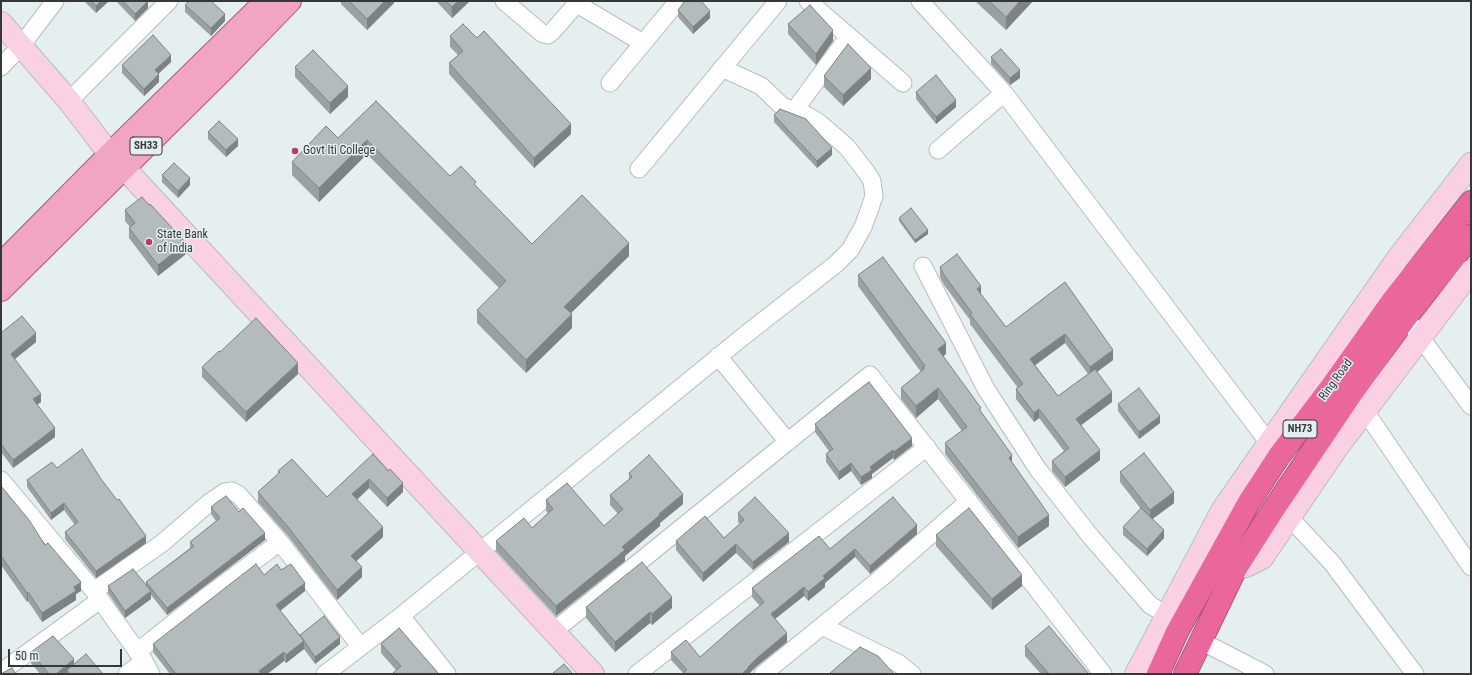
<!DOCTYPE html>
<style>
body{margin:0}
#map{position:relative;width:1472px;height:675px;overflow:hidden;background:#e6efef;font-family:"Roboto Condensed",sans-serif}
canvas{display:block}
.frame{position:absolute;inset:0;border:2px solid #353838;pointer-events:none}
.scale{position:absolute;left:8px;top:649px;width:114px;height:18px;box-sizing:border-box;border:2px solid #353838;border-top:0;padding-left:5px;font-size:12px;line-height:14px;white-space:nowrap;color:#353838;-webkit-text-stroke:3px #e6efef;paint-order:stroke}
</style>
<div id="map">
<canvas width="1472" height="675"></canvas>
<div class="frame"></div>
<div class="scale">50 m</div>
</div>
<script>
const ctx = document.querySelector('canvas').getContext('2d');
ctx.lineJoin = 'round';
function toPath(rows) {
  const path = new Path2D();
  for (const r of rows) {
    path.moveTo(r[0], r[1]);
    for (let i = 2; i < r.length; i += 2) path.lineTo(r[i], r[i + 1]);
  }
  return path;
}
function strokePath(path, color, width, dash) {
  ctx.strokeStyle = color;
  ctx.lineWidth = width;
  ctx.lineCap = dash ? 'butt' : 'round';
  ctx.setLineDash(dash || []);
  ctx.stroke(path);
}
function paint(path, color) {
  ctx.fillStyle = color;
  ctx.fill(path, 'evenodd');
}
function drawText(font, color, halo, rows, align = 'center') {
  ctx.font = font + ' "Roboto Condensed",sans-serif';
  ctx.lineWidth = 3;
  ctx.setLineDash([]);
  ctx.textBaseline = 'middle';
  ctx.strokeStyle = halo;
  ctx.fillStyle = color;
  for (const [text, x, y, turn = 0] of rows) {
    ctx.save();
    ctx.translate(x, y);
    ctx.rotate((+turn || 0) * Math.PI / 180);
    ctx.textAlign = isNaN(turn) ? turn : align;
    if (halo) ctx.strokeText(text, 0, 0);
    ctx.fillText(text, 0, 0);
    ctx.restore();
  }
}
const street = toPath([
 [504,1,543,34,548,35,552,32,579,1],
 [808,1,903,83],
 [920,1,1004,93],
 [577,4,643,43],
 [1,67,21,46,55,1],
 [722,68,761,86,782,106,794,111],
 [610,83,678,1],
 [69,101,169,1],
 [938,150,1004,93,1269,443],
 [639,169,778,1],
 [923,266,986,389,1037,468,1091,537,1150,605,1167,615],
 [1399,308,1471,406],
 [718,356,788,442],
 [1365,411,1471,567],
 [1,480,94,591,144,661,151,674],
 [1290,518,1332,563,1415,674],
 [94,591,161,544,210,502,225,492,232,491,239,495,280,542,360,646],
 [401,616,447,674],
 [822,626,898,663,912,674],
 [554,631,870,375,1103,674],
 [1201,641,1265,674],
 [137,652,209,595,280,542],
 [1,672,100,600],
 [127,674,144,661],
 [325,674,401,616,745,335,836,264,850,250,863,227,870,208,874,196,872,181,867,173,847,147,818,122,804,114,794,111,849,36],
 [637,674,927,447],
 [763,674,881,578,969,501]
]);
const secondary = toPath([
 [1,23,69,101,101,143,593,674],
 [1236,568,1246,566,1262,558,1336,449,1471,271],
 [1136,674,1223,509,1398,258,1471,164]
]);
const primary = toPath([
 [1,264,111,153,266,1],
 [1,290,225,68,290,1]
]);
const highway = toPath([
 [1158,674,1177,632,1249,502,1279,456,1329,390,1393,300,1471,202],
 [1185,674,1236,568,1273,510,1351,394,1406,317,1471,236]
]);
strokePath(street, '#b5bdbd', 19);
strokePath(secondary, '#b5bdbd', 24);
strokePath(primary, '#ab577a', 24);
strokePath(highway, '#ab577a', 24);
strokePath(street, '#fff', 17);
strokePath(secondary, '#f9d1e2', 22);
strokePath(primary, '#f2a4c4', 22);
strokePath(highway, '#ea679d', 22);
paint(toPath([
 [84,1,109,1,96,13],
 [116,1,148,1,148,8,135,21],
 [341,1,394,1,394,3,367,30,341,4],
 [436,1,470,1,452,18],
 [975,1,1033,1,1006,30],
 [185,5,225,21,211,36,185,12],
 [678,10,710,18,693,34,678,17],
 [788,24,833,41,816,65,788,34],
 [450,36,477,38,571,134,534,168,449,74,449,63,458,55,450,47],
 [991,57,1020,78,1010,85,991,64],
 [171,62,159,73,159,82,144,96,122,73,122,65],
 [295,67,348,97,330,114,295,77],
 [824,76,871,79,843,106,824,87],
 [916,92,956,107,936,124,916,99],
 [376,101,450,176,476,187,532,244,629,256,571,313,572,328,526,373,477,323,477,310,499,288,367,154,319,202,292,175,292,162,338,138],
 [774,115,832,155,817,168,774,122],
 [208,132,238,146,226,157,208,139],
 [162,175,190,185,178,198,162,182],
 [149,205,186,254,158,276,129,238,129,228,130,227,125,221,125,210],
 [899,218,928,234,915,243,899,221],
 [940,267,981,294,1006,327,1065,282,1113,360,1097,372,1112,402,1081,425,1100,460,1065,487,1052,471,1052,461,1064,451,1039,418,1034,422,1016,399,1016,389,1018,388,970,324,970,320,944,285,940,277],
 [1065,343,1088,374,1058,396,1035,365],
 [858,275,946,354,943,356,981,411,1012,463,1049,526,1018,548,945,454,945,443,962,431,938,399,916,418,901,399,901,388,921,372,858,286],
 [1,333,36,342,15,359,41,402,37,405,55,437,13,468,1,452],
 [202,367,298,374,246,422,202,377],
 [1118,404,1160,423,1139,439,1118,411],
 [815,424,912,446,894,460,893,458,872,474,872,478,861,485,851,471,839,480,826,462,826,454,829,451,815,432],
 [373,454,403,492,387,507,369,488,357,500,383,537,356,561,362,577,337,600,288,536,258,502,258,492,278,474,278,471,327,497],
 [57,468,101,479,146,543,96,578,65,539,65,532,75,525,64,510,51,520,27,487,27,480],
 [1120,472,1174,503,1152,519,1164,538,1147,556,1123,535,1123,527,1141,509,1120,482],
 [629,473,683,504,660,523,660,526,625,556,625,561,556,616,496,551,496,541,532,528,548,513,546,511,546,500,604,526,618,514,610,505,610,495,629,479],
 [1,486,81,591,76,594,76,600,42,622,28,601,27,602,1,565],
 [211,507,239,512,265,540,167,615,151,595,151,599,125,618,108,593,108,586,146,585,146,582,190,548,190,542,216,521,211,514],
 [738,513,789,542,753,570,736,553,703,582,676,550,676,541,724,538,740,524,738,522],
 [917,534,870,574,855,557,825,583,825,587,808,601,804,596,775,619,787,642,757,666,683,673,671,660,671,652,700,657,760,606,752,597,752,588,830,549],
 [936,535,1022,586,992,610,936,546],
 [281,570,305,591,280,611,300,635,340,644,315,664,304,649,286,663,284,661,267,674,170,674,153,652,153,644,264,575],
 [586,607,672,608,652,625,650,623,615,652,586,618],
 [381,644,439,674,396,670,381,653],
 [1025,646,1089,674,1041,674,1025,656],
 [31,652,74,665,103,674,40,674,31,663]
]), '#9aa1a2');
paint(toPath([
 [101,1,109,1,96,13,96,6],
 [148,1,148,8,135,21,135,14],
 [385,1,394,1,394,3,367,30,367,19],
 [458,1,470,1,452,18,452,7],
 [1020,1,1033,1,1006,30,1006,17],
 [710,11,710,18,693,34,693,27],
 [225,14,225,21,211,36,211,28],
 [833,30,833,41,816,65,816,54],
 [171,55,171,62,155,77,155,70],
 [871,68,871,79,843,106,843,95],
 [1020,70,1020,78,1010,85,1010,78],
 [159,74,159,82,144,96,144,89],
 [348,86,348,97,330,114,330,103],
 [956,100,956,107,936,124,936,117],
 [571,124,571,134,534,168,534,158],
 [238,139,238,146,226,157,226,150],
 [367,140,367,154,319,202,319,188],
 [832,148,832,155,817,168,817,161],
 [190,178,190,185,178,198,178,191],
 [928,230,928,234,915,243,915,240],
 [186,243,186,254,158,276,158,265],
 [629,243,629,256,564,320,564,307],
 [981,286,981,296,977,289],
 [572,314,572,328,526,373,526,360],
 [36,333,36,342,11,362,11,354],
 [1065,334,1065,343,1030,369,1030,359],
 [946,343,946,354,938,360,938,349],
 [1113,350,1113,360,1090,377,1090,367],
 [298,363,298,374,246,422,246,412],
 [938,388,938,399,916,418,916,406],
 [1112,392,1112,402,1076,429,1076,419],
 [41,394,41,402,33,408,33,399],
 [1039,409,1039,418,1034,422,1034,413],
 [1160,416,1160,423,1139,439,1139,432],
 [55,428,55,437,13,468,13,460],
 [912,438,912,446,894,460,894,452],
 [893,450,893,458,872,474,872,478,861,485,861,477,870,467],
 [1100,450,1100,460,1065,487,1065,477],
 [1012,455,1012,467,1009,458],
 [851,463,851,471,839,480,839,472],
 [369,479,369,488,352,504,352,494],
 [403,483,403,492,387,507,387,498],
 [1174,492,1174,503,1150,521,1150,510],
 [683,494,683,504,660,523,660,526,625,556,625,561,556,616,556,606,659,514],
 [64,503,64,510,51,520,51,513],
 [1049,515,1049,526,1018,548,1018,537],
 [917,525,917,534,870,574,870,566],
 [383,527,383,537,351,566,351,556],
 [1164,530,1164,538,1147,556,1147,549],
 [265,533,265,540,167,615,167,608],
 [789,533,789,542,753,570,753,562],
 [146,536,146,543,96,578,96,571],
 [736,544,736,553,703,582,703,573],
 [855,549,855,557,825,583,825,587,808,601,808,592,823,576],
 [362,567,362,577,337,600,337,590],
 [1022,575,1022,586,992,610,992,599],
 [81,582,81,591,76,594,76,600,42,622,42,613],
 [305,583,305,591,276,614,276,605],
 [804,587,804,596,771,622,771,614],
 [151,591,151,599,125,618,125,611],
 [28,592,28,601,27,602,27,593],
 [672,597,672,608,652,625,652,614],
 [650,612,650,623,615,652,615,642],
 [787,633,787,642,757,666,749,674,742,674,757,658],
 [340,637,340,644,315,664,315,657],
 [304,641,304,649,286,663,286,655],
 [284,652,284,661,267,674,259,674,259,671],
 [74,659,74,670,67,670,67,674,56,674]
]), '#7d8384');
const building = toPath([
 [91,1,101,1,96,6,91,1],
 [123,1,148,1,135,14,123,1],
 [189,1,211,1,225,14,211,28,185,5,189,1],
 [349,1,385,1,367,19,349,1],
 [446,1,458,1,452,7,446,1],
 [685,1,701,1,710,11,693,27,678,10,685,1],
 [989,1,1020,1,1006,17,989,1],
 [810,5,833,30,816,54,788,24,810,5],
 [463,24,477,38,484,31,571,124,534,158,449,63,463,51,450,36,463,24],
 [153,35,171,55,155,70,159,74,144,89,122,65,153,35],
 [848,44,871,68,843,95,824,76,848,44],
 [1001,49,1020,70,1010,78,991,57,1001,49],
 [313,50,348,86,330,103,295,67,313,50],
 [936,75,956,100,936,117,916,92,936,75],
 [376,101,450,176,461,166,476,182,474,184,532,244,582,195,629,243,564,307,572,314,526,360,477,310,506,281,367,140,319,188,292,162,326,126,338,138,376,101],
 [780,109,806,119,832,148,817,161,774,115,780,109],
 [219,121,238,139,226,150,208,132,219,121],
 [174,163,190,178,178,191,162,175,174,163],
 [142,197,149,205,150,204,186,243,158,265,129,228,135,223,125,210,142,197],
 [911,208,928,230,915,240,899,218,911,208],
 [957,254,981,286,977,289,1006,327,1065,282,1113,350,1090,367,1065,334,1030,359,1058,396,1095,369,1112,392,1076,419,1100,450,1065,477,1052,461,1069,448,1039,409,1034,413,1016,389,1023,384,970,314,972,313,944,275,940,267,957,254],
 [883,257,946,343,938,349,981,408,979,409,1012,455,1009,458,1049,515,1018,537,945,443,967,427,938,388,916,406,901,388,924,369,923,367,925,366,858,275,883,257],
 [22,316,36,333,11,354,41,394,33,399,55,428,13,460,1,444,1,333,22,316],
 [256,318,298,363,246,412,202,367,219,351,220,352,256,318],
 [869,382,912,438,894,452,893,450,870,467,872,470,861,477,851,463,839,472,826,454,833,449,815,424,849,397,869,382],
 [1139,388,1160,416,1139,432,1118,404,1139,388],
 [82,449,101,479,117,500,119,499,146,536,96,571,65,532,78,522,64,503,51,513,27,480,52,462,57,468,82,449],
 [1144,453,1174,492,1150,510,1120,472,1144,453],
 [373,454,388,471,390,469,403,483,387,498,369,479,352,494,383,527,351,556,362,567,337,590,288,527,258,492,280,472,278,471,292,459,327,497,373,454],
 [649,455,683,494,659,514,660,515,622,547,625,550,556,606,496,541,524,518,532,528,553,509,546,500,567,483,604,526,623,509,610,495,632,477,629,473,649,455],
 [1,486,29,520,45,545,48,543,81,582,74,587,76,591,42,613,28,592,27,593,1,556,1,486],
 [226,496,239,512,243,508,265,533,167,608,146,582,194,546,190,542,220,518,211,507,216,503,226,496],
 [755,497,789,533,753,562,736,544,703,573,676,541,705,516,724,538,744,520,738,513,755,497],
 [893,497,917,525,870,566,855,549,823,576,825,578,808,592,804,587,771,614,787,633,757,658,748,667,749,667,742,674,682,674,687,670,671,652,686,640,700,657,733,628,764,602,752,588,819,536,830,549,893,497],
 [969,508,1022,575,992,599,936,535,969,508],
 [1141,508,1164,530,1147,549,1123,527,1141,508],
 [642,562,672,597,652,614,650,612,615,642,586,607,642,562],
 [256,564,264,575,277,564,281,570,291,564,305,583,276,605,304,641,286,655,284,652,259,671,261,674,176,674,153,644,256,564],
 [133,569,151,591,125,611,108,586,133,569],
 [324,616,340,637,315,657,300,635,324,616],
 [1049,626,1089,674,1049,674,1025,646,1049,626],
 [399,628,439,674,392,674,401,666,381,644,399,628],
 [53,636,74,659,56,674,49,674,31,652,53,636],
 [860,647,878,656,894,674,827,674,828,673,829,674,860,647],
 [86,654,103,674,70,674,67,670,86,654],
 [564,664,573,674,554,674,553,673,564,664],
 [12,668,16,674,1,674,12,668]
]);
paint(building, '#b3bbbc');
strokePath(building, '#7d8384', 1);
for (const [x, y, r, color] of [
 [295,151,4,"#be3775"],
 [149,242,4,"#be3775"]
]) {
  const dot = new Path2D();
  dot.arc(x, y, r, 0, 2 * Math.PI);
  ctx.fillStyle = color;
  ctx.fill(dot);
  strokePath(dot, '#e6efef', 1.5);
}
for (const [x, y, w] of [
 [146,146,32],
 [1300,429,34]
]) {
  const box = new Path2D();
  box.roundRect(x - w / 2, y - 9, w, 18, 3);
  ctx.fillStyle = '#e6efef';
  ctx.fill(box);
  strokePath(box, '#353838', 1);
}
drawText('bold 11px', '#353838', null, [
 ["SH33",146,146],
 ["NH73",1300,429]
]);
drawText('12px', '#353838', '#e6efef', [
 ["Govt Iti College",303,151],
 ["State Bank",157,235],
 ["of India",157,249]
], 'left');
drawText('12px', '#353838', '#e6efef', [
 ["Ring Road",1336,380,-54]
]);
</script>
